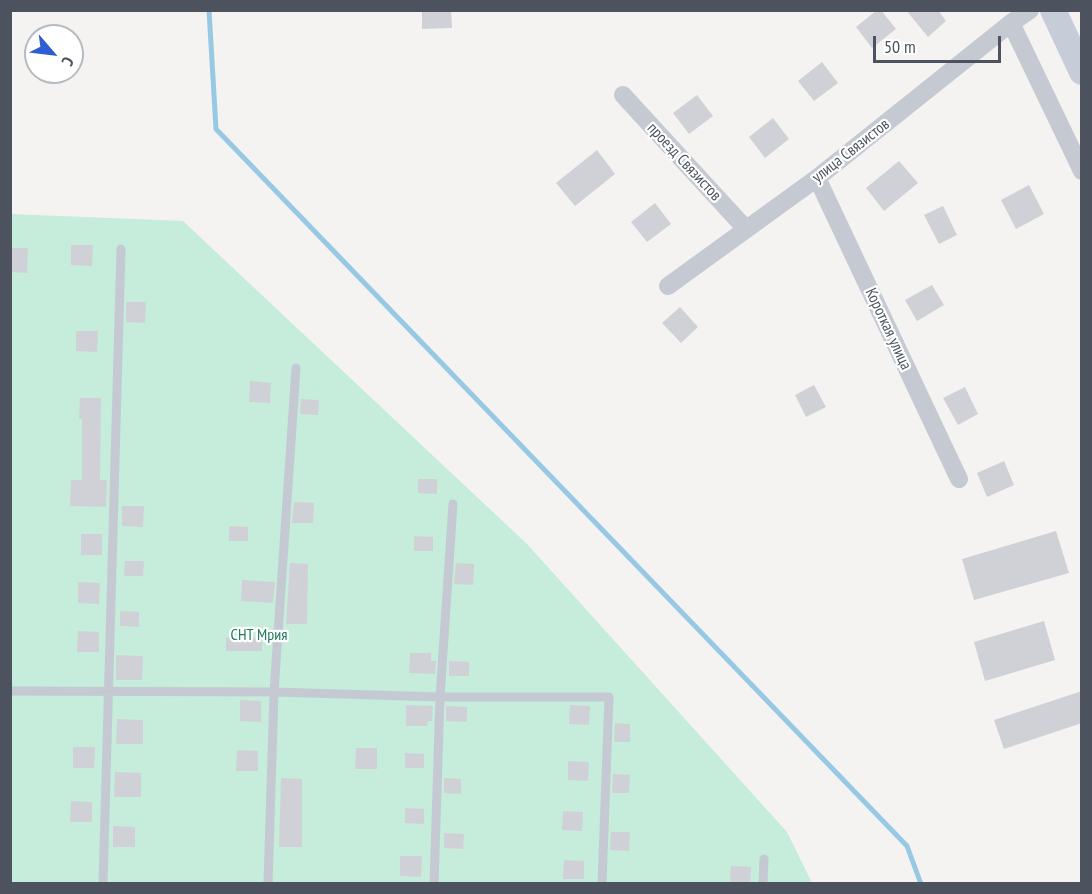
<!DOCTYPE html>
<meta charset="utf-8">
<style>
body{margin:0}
#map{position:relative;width:1092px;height:894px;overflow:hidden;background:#f4f3f2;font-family:"PT Sans Narrow",sans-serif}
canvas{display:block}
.frame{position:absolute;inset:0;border:12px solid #4c535e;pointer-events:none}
.north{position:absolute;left:24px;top:24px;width:60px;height:60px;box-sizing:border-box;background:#fff;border:2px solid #b7babf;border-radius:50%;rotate:118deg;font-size:16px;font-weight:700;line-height:24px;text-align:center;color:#4c535e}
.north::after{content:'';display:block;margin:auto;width:21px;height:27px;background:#2d5dd3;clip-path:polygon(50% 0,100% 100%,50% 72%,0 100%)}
.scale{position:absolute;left:873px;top:36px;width:128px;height:27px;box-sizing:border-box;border:3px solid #4c535e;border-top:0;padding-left:8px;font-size:18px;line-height:21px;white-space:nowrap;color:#4c535e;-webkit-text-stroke:4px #fff;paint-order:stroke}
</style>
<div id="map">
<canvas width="1092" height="894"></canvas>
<div class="frame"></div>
<div class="north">С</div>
<div class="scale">50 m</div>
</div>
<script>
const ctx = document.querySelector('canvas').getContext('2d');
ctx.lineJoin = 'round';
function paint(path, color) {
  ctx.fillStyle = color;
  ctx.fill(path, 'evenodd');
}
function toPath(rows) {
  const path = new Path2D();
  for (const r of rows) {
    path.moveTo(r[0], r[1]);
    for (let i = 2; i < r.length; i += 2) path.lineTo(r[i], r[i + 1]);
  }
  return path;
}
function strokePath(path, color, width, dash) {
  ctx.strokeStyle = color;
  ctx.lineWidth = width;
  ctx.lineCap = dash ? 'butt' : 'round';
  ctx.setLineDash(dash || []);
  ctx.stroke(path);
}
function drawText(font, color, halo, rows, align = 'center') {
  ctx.font = font + ' "PT Sans Narrow",sans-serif';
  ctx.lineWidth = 4.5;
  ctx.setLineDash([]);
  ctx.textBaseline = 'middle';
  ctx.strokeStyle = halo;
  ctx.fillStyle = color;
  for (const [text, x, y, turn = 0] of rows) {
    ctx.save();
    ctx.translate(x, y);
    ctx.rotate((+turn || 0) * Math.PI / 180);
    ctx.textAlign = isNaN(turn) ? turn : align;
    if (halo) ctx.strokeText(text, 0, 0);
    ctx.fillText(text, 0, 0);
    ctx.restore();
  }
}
paint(toPath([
 [11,214,183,221,527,544,787,832,812,883,11,884]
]), '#c6ecdb');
strokePath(toPath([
 [209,10,216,129,907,846,921,884]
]), '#98c9e4', 5);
paint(toPath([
 [422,10,451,10,452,28,422,29],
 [877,10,881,10,896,29,872,48,856,27],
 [906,10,938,10,946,21,928,37],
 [822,62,838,83,814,101,798,81],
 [697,95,713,116,689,134,673,113],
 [773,118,789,139,765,158,749,137],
 [597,150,615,174,575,206,556,183],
 [899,161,918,183,884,211,866,188],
 [1029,185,1044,214,1016,229,1001,200],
 [655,203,671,224,647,242,631,222],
 [943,206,957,235,939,244,924,215],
 [71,245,93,245,92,266,71,265],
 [10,248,28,248,27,273,10,272],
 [932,285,944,305,917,321,905,300],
 [126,302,146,302,145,323,126,322],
 [680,307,698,327,681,343,662,323],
 [76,331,98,331,97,352,76,351],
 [250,381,271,383,270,403,249,402],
 [814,385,826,407,806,417,795,395],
 [965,387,978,414,958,425,943,398],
 [80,398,101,398,100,480,107,480,106,507,70,506,71,480,82,480,82,419,79,419],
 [301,399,319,400,318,415,300,414],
 [1004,461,1014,485,987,497,977,473],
 [418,479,437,479,437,494,418,493],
 [294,502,314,503,313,523,292,523],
 [122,506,144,506,143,527,122,526],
 [229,526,248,527,248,541,229,541],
 [1056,531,1069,573,974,600,962,559],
 [81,534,102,534,102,555,81,555],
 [414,536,433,537,433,551,414,551],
 [125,561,144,561,143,576,124,576],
 [290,563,308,564,307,624,286,624],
 [456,563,474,564,473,585,454,584],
 [242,580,275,582,273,603,241,601],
 [78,582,100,583,99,604,78,603],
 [120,611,139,612,139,627,120,626],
 [1044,621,1055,660,985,681,974,642],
 [78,631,99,632,99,652,77,652],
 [226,637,262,638,262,651,226,651],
 [410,653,431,653,431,661,436,661,435,674,409,673],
 [116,655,143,656,142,680,116,680],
 [449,661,469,662,469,676,449,676],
 [1082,691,1082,723,1004,749,994,720],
 [240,700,261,701,261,722,240,721],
 [406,705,433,706,432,721,428,721,427,726,406,726],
 [570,705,590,706,589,725,569,724],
 [446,706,467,707,467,722,446,721],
 [117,719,143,720,143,744,116,744],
 [615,723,630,724,630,742,614,742],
 [73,747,95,747,94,768,73,768],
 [356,748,377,748,377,769,355,769],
 [237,750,258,751,258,771,236,771],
 [405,753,424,754,424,768,405,768],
 [568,761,589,762,588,781,568,780],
 [115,772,141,773,141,797,114,797],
 [613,774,630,775,629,793,612,793],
 [281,778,302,779,302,847,279,847],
 [444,778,461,779,461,794,444,793],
 [71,801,92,802,92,822,70,822],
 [405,808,424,809,424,824,405,823],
 [563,811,583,812,582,831,562,830],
 [113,826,135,827,135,847,113,847],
 [611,832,630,832,629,851,610,850],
 [444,833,464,834,463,849,444,848],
 [400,856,422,856,421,877,400,876],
 [564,860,584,861,584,879,563,879],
 [731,866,751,867,750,884,730,884]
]), '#d0d1d6');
strokePath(toPath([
 [10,691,274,692,440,697,609,697,602,884],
 [103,884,121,249],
 [268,884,274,692,296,368],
 [434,884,440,697,453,504],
 [763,884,764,859]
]), '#c5cad2', 9);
strokePath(toPath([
 [1011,23,1082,171],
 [623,95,746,229],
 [817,178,959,479],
 [668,286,817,178,1011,23,1030,10]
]), '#c5cad2', 18);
strokePath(toPath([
 [1053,10,1082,72]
]), '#c7cdd8', 26);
drawText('16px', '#4c535e', '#fff', [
 ["улица Связистов",851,151,-38],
 ["проезд Связистов",684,162,47],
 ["Короткая улица",888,329,65]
]);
drawText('16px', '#227a5b', '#fff', [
 ["СНТ Мрия",259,635]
]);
</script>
